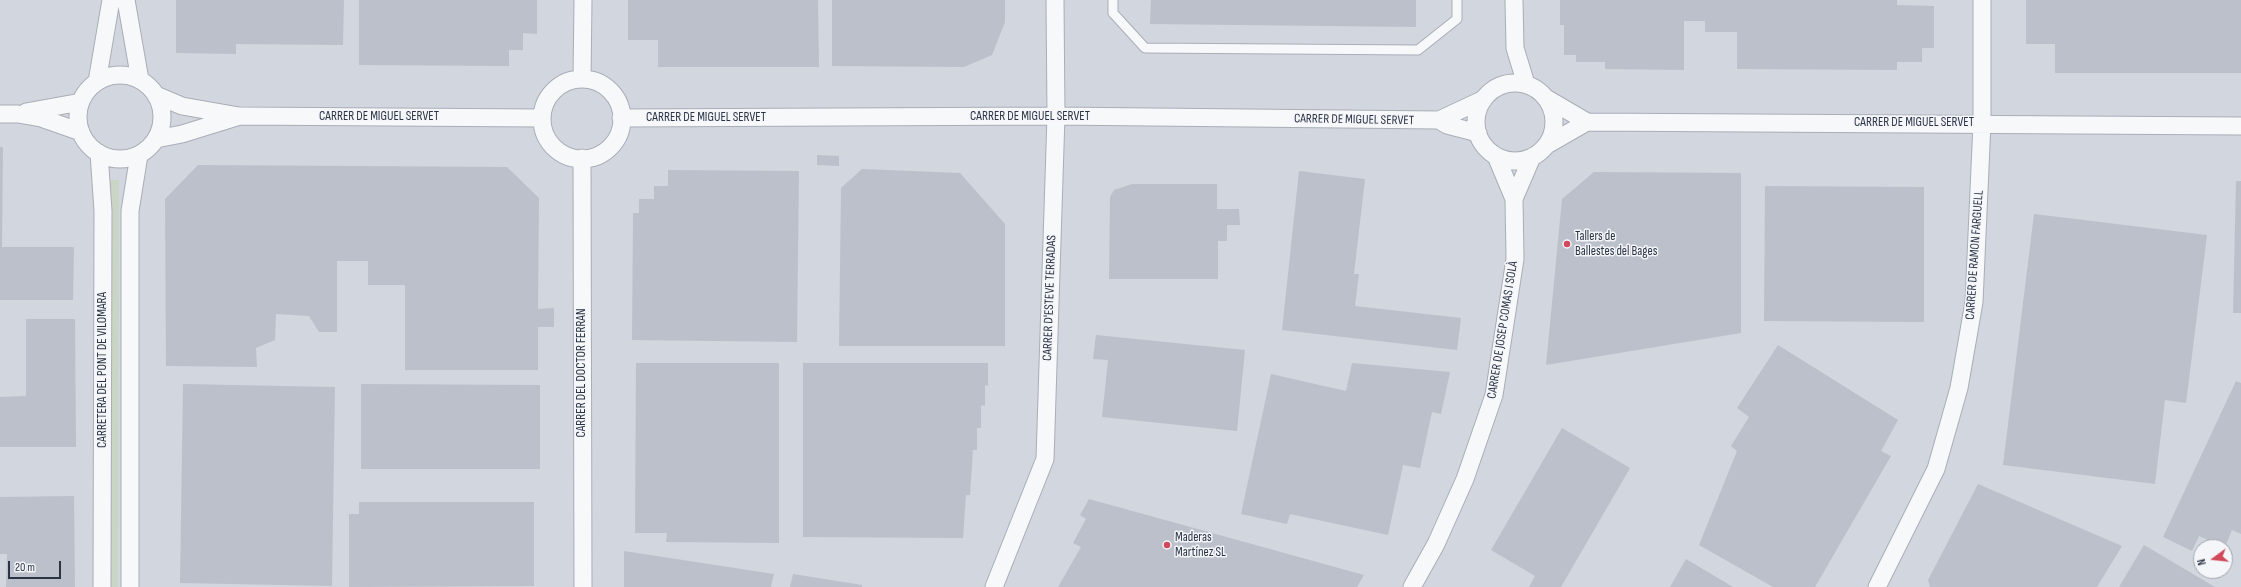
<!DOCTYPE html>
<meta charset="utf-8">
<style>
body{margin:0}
#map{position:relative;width:2241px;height:587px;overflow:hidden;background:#e4e7ec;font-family:"Sofia Sans Condensed",sans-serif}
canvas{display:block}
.north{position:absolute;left:2193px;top:539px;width:40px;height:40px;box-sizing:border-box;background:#f4f6f9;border:1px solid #a4a8b1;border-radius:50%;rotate:255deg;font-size:11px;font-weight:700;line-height:16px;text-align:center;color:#2b3445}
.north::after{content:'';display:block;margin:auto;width:14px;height:18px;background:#d1495b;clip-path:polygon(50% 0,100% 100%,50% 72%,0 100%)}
.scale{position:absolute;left:8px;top:561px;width:53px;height:18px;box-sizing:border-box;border:2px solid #2b3445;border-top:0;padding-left:5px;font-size:12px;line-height:14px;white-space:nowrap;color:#2b3445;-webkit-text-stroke:3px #f4f6f9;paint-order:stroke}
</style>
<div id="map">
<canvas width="2241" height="587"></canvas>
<div class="north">N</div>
<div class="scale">20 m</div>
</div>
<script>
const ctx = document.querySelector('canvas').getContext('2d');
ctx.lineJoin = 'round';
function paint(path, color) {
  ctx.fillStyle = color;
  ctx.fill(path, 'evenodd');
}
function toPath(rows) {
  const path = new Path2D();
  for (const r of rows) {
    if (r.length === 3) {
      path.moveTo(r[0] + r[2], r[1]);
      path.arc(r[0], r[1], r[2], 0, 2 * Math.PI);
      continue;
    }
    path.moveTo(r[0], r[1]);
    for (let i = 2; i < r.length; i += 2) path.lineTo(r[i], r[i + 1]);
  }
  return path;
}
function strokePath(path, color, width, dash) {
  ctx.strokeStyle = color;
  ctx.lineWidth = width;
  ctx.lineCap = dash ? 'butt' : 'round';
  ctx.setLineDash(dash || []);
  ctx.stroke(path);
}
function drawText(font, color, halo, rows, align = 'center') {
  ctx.font = font + ' "Sofia Sans Condensed",sans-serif';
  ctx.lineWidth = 3;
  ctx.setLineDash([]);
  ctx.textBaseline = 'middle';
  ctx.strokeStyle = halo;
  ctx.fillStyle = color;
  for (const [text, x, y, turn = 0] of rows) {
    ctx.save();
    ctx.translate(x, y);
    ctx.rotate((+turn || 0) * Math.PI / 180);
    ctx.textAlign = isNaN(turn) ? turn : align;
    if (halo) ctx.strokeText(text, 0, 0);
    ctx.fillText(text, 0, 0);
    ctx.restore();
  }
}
paint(toPath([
 [0,0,2241,0,2241,587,0,587],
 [2201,547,2225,547,2225,571,2201,571]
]), '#d2d6de');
paint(toPath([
 [110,180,119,180,118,587,110,587]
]), '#c9d6c5');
paint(toPath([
 [176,0,344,0,343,45,236,44,236,54,176,53],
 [359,0,537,0,537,34,523,33,523,50,509,50,509,66,359,65],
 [628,0,818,0,819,67,658,67,658,40,628,40],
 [832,0,1005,0,1005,22,992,55,964,67,832,66],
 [1151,0,1416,0,1416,27,1150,24],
 [1560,0,1897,0,1897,5,1934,6,1934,48,1922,48,1922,62,1897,62,1897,70,1737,69,1737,32,1705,32,1705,21,1684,21,1684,70,1605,69,1605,62,1576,62,1576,55,1564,55,1564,25,1560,25],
 [2026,0,2241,0,2241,73,2055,73,2055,44,2026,44],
 [0,147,3,147,2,247,74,247,73,300,0,300],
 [817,155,839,156,839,166,817,165],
 [198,165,507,167,539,198,538,309,554,308,554,327,538,327,538,370,405,370,405,285,368,285,368,261,337,261,337,332,319,332,309,316,276,314,275,340,256,348,257,367,166,366,165,199],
 [862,169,960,173,1005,224,1005,346,839,346,841,188],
 [668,170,799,171,797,342,632,340,633,213,639,213,639,199,654,199,654,186,668,186],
 [1299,171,1365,179,1354,274,1359,274,1355,306,1461,318,1457,350,1282,330],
 [1594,172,1741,173,1741,333,1546,365,1562,199],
 [2236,181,2241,181,2241,313,2233,313],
 [1132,184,1217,184,1217,209,1239,209,1240,225,1227,225,1227,241,1218,241,1218,279,1109,279,1110,197,1114,190],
 [1765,186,1924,187,1924,322,1764,321],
 [2034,214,2207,235,2186,403,2165,400,2155,484,2003,465],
 [26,319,75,319,76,447,0,447,0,397,26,396],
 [1096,335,1245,350,1237,431,1102,417,1108,360,1093,359],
 [1778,345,1898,420,1881,451,1891,456,1815,587,1773,587,1699,545,1737,451,1731,446,1749,417,1737,408],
 [636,363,779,363,779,543,666,542,667,533,635,533],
 [803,363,988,363,988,386,985,385,985,405,981,406,981,428,977,428,977,450,973,450,970,495,966,495,963,538,803,537],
 [1352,363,1450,372,1441,414,1432,412,1420,468,1403,465,1388,535,1290,514,1287,524,1241,514,1271,374,1346,391],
 [2236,381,2241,383,2241,534,2232,530,2225,547,2199,536,2192,551,2163,537],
 [183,384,335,387,332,586,180,583],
 [361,384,540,385,540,469,361,469],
 [1562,428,1630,468,1561,587,1529,587,1535,576,1491,550],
 [1978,484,2122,546,2097,587,1930,587,1928,580],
 [74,496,75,587,6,587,7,554,0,554,0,497],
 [1089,499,1364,575,1357,587,1058,587,1081,547,1073,543,1086,519,1080,515],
 [359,502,534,502,534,586,349,587,349,514,359,514],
 [2144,545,2215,587,2119,587],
 [624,551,774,574,771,587,624,587],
 [1686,559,1733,587,1670,587],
 [793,574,862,585,862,587,790,587]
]), '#bbc0ca');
const service = toPath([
 [1113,0,1113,13,1145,48,1418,50,1457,19,1457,0]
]);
const minor = toPath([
 [126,0,140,80],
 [1514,0,1515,48,1526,84],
 [120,117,42],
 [582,79,583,0],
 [582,119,40],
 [97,82,111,0],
 [1515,122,39],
 [156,95,182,106,239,116,542,118],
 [1546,98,1587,122,2241,126],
 [26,112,81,102],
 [0,114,18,114,41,118,81,132],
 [621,118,1056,116,1439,120,1484,99],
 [1439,120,1447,125,1478,133],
 [156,139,182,134,237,117],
 [1547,145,1587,122],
 [99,153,103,211,102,587],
 [582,158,583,587],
 [1514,199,1532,157],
 [130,587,130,211,139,155],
 [994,587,1045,459,1056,116,1055,0],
 [1412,587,1436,544,1465,479,1494,395,1515,259,1514,199,1496,156],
 [1877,587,1936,469,1959,388,1974,302,1982,123,1982,0]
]);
strokePath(service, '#a9aeb7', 11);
strokePath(minor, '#a9aeb7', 19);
strokePath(service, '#f7f8fa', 9);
strokePath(minor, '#f7f8fa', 17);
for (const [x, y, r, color] of [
 [1567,244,4,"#d1495b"],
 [1167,545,4,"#d1495b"]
]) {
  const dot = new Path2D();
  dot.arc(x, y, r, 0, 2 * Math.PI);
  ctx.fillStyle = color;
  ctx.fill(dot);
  strokePath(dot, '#f4f6f9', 1.5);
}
drawText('13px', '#2b3445', '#f4f6f9', [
 ["CARRER DE MIGUEL SERVET",379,117],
 ["CARRER DE MIGUEL SERVET",1030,117],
 ["CARRER DE MIGUEL SERVET",706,118],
 ["CARRER DE MIGUEL SERVET",1354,120,1],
 ["CARRER DE MIGUEL SERVET",1914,123],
 ["CARRER DE RAMON FARGUELL",1975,255,-86],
 ["CARRER D'ESTEVE TERRADAS",1050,298,-88],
 ["CARRER DE JOSEP COMAS I SOLÀ",1503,330,-81],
 ["CARRETERA DEL PONT DE VILOMARA",103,370,-90],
 ["CARRER DEL DOCTOR FERRAN",582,373,-90]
]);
drawText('13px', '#2b3445', '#f4f6f9', [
 ["Tallers de",1575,237],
 ["Ballestes del Bages",1575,252],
 ["Maderas",1175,538],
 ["Martínez SL",1175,553]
], 'left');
</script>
